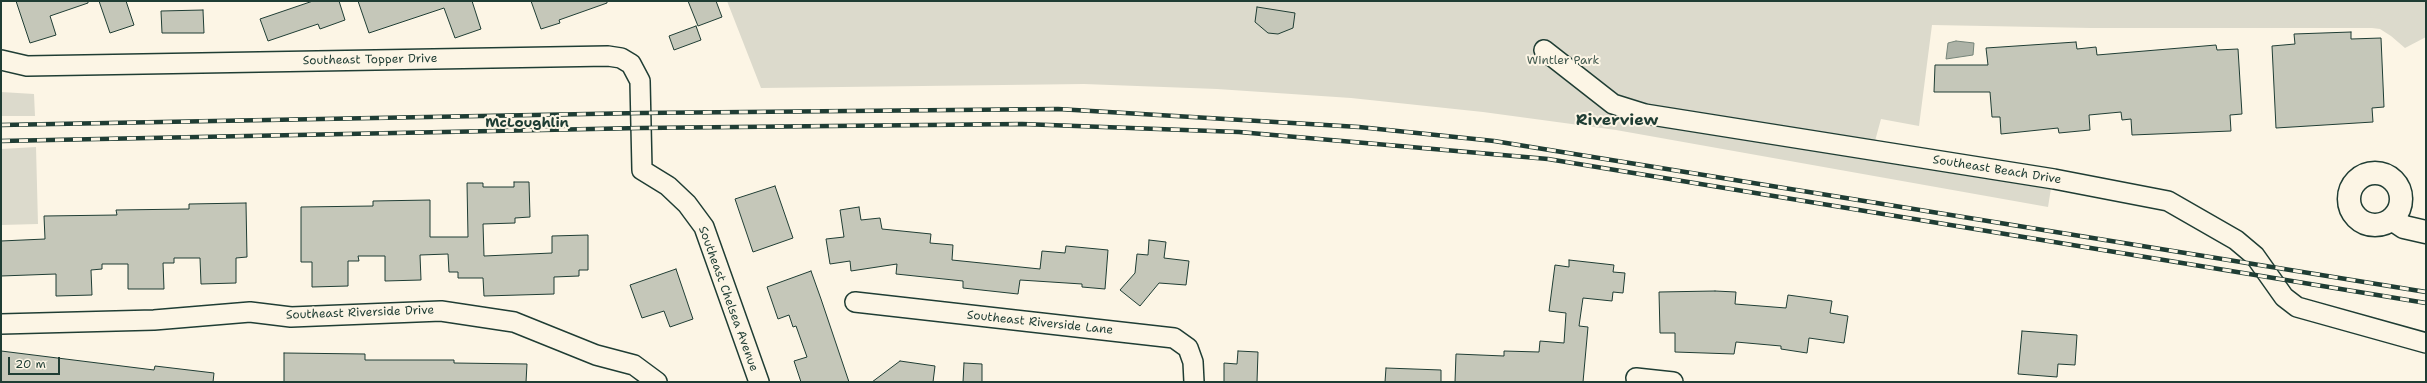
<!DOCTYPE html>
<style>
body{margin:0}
#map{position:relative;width:2427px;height:383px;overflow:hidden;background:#fcf5e5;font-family:"Shantell Sans",sans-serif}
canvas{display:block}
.frame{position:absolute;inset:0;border:2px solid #1f3d34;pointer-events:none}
.scale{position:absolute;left:8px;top:357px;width:52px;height:18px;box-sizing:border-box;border:2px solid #1f3d34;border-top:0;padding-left:5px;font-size:12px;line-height:14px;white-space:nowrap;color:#1f3d34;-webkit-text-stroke:3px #fcf5e5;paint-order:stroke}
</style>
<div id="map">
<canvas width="2427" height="383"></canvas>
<div class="frame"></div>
<div class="scale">20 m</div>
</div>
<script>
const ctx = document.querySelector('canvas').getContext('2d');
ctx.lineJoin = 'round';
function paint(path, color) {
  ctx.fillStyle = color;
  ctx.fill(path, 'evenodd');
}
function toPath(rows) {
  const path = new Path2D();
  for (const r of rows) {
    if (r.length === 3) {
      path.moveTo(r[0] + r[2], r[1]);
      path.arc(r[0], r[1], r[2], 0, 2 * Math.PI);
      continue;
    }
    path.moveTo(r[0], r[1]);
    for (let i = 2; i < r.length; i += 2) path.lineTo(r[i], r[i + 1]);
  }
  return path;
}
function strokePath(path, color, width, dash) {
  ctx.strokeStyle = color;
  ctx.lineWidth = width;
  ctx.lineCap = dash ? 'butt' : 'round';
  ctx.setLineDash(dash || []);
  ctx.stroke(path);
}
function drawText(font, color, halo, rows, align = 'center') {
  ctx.font = font + ' "Shantell Sans",sans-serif';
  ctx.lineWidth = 4;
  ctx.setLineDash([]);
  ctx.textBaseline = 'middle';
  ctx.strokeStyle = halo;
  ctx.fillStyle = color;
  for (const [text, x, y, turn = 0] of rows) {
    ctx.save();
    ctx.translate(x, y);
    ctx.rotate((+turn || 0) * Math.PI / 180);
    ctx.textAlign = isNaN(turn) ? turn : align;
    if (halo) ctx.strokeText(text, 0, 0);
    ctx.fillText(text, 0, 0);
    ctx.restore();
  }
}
paint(toPath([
 [727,1,2426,1,2426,37,2405,48,2391,36,2380,29,2372,28,2091,28,1932,25,1919,126,1881,119,1875,141,2054,170,2048,207,1616,130,1483,112,1351,98,1217,89,1084,84,761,88],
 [1,92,34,94,35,116,1,116],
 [36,147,38,224,1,225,1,149]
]), '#dcdacc');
const water = toPath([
 [1956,41,1974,43,1973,55,1946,59,1948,43,1956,41]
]);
paint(water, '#aeb3a7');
strokePath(water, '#758479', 1);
const building = toPath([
 [16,1,88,1,88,3,50,16,56,35,30,43,16,1],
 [99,1,126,1,134,25,110,33,99,1],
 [313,1,339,1,345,20,320,29,318,24,268,41,260,19,313,1],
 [358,1,472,1,481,29,455,38,444,8,369,33,358,1],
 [531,1,607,1,607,3,559,20,560,23,541,29,531,1],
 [688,1,716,1,722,17,698,26,688,1],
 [1257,7,1295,13,1293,28,1278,34,1268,33,1255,22,1257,7],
 [203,10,204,33,162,33,161,11,203,10],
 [696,26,701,40,674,50,669,36,696,26],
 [2351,32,2351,39,2381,38,2384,107,2372,108,2373,122,2276,128,2272,46,2295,44,2294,34,2351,32],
 [2076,42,2077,49,2096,47,2097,55,2216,45,2217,50,2238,49,2242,114,2230,115,2231,131,2132,135,2131,119,2122,120,2121,112,2089,115,2090,130,2059,133,2058,128,2001,134,2000,117,1992,117,1990,92,1934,92,1935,65,1988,65,1986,48,2076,42],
 [514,182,529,182,530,217,515,218,515,223,483,224,484,256,552,253,552,236,588,235,588,270,579,270,579,276,554,277,554,294,484,296,483,278,458,278,458,272,449,272,448,254,420,255,421,280,385,281,385,256,358,256,359,261,348,261,348,286,312,287,312,262,301,262,301,207,373,206,373,201,430,200,430,237,468,237,467,183,483,183,483,187,514,187,514,182],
 [775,186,793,238,753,252,735,199,775,186],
 [246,203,247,257,236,258,236,283,201,284,200,258,174,258,174,263,163,263,164,289,128,289,128,264,102,264,102,269,91,270,92,295,56,296,56,274,1,276,1,241,45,239,44,216,117,215,116,210,189,209,189,204,246,203],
 [859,207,861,220,880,218,882,229,931,234,930,243,953,245,952,260,1040,269,1042,251,1065,253,1066,246,1108,250,1105,289,1082,287,1082,284,1020,280,1018,294,963,288,963,281,896,274,897,264,851,271,850,261,830,264,826,239,844,237,840,210,859,207],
 [1149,240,1166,242,1164,258,1189,261,1186,285,1159,283,1140,306,1120,290,1135,273,1137,254,1148,255,1149,240],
 [1569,260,1614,265,1613,272,1625,273,1623,293,1613,292,1612,301,1583,298,1579,326,1588,327,1583,382,1455,382,1456,354,1504,356,1504,351,1539,352,1540,341,1564,343,1566,313,1549,311,1555,265,1569,267,1569,260],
 [676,269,693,319,670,327,664,311,642,318,630,285,676,269],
 [811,271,821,299,849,382,801,382,794,361,807,357,796,326,793,327,789,315,778,319,767,287,811,271],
 [1715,291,1736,292,1735,304,1786,308,1788,295,1832,301,1830,313,1848,316,1844,343,1809,338,1807,353,1781,349,1781,346,1736,342,1734,354,1675,352,1675,333,1660,333,1659,292,1715,291],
 [2022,331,2077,335,2075,365,2058,364,2057,377,2018,374,2022,331],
 [1,351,154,370,155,366,214,373,213,382,1,382,1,351],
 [1238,351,1258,352,1257,382,1224,382,1224,363,1237,364,1238,351],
 [284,353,365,354,365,360,454,360,454,363,527,364,526,382,284,382,284,353],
 [900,361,935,366,933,382,872,382,900,361],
 [964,363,982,364,982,382,963,382,964,363],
 [1386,368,1441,370,1441,382,1385,382,1386,368]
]);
paint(building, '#c5c7b9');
strokePath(building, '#1f3d34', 1);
const minor = toPath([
 [1544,50,1613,104,1645,114,2054,179,2168,201,2236,240,2255,256,2284,297,2297,307,2426,343],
 [1,60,27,66,608,56,621,58,631,64,640,81,642,170,668,186,687,204,704,227,759,382],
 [855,302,1174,338,1188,348,1193,362,1194,382],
 [1,324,154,320,250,312,291,317,441,311,514,322,596,355,634,365,657,382],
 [1636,378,1673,382]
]);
const tertiary = toPath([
 [2375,199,26],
 [2392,219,2404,227,2426,232]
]);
strokePath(minor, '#1f3d34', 22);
strokePath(tertiary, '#1f3d34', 25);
strokePath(minor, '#fcf5e5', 19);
strokePath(tertiary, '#fcf5e5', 22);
const rail = toPath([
 [1,125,641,113,1058,109,1359,127,1494,141,2426,292],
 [1,141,641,128,1022,124,1239,132,1548,159,2426,303]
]);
strokePath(rail, '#1f3d34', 4.5);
strokePath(rail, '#fcf5e5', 3, [9]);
drawText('12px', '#1f3d34', '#fcf5e5', [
 ["Southeast Topper Drive",370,60,-1],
 ["Southeast Beach Drive",1997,170,9],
 ["Southeast Chelsea Avenue",728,299,70],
 ["Southeast Riverside Drive",360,313,-2],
 ["Southeast Riverside Lane",1040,323,6]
]);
drawText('12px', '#455c52', '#fcf5e5', [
 ["Wintler Park",1563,61]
]);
drawText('bold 14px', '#1f3d34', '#fcf5e5', [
 ["McLoughlin",527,123]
]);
drawText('bold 16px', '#1f3d34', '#fcf5e5', [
 ["Riverview",1617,121]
]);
</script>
